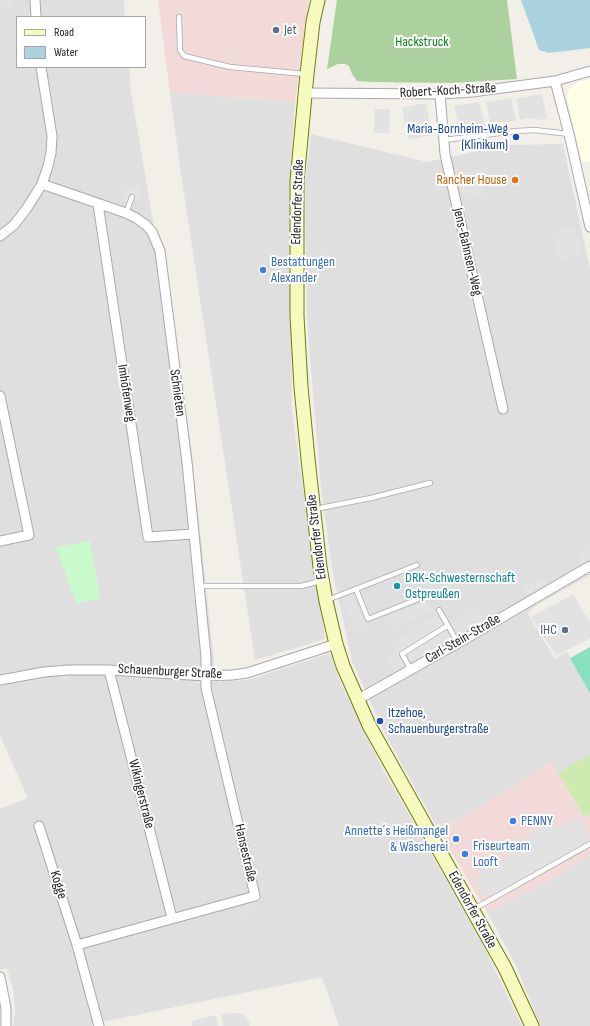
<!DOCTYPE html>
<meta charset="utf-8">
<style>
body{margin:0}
#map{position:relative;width:590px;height:1026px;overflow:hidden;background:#f2efe9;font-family:"Sofia Sans Condensed",sans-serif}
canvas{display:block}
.legend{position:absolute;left:16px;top:16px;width:130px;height:52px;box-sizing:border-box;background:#fff;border:1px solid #a7a7a7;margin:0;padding:5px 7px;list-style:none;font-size:12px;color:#222}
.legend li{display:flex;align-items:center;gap:8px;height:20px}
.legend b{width:20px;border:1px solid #a7a7a7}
</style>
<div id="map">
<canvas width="590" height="1026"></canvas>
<ul class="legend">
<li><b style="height:5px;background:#f7fabf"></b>Road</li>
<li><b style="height:11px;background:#aad3df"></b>Water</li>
</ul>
</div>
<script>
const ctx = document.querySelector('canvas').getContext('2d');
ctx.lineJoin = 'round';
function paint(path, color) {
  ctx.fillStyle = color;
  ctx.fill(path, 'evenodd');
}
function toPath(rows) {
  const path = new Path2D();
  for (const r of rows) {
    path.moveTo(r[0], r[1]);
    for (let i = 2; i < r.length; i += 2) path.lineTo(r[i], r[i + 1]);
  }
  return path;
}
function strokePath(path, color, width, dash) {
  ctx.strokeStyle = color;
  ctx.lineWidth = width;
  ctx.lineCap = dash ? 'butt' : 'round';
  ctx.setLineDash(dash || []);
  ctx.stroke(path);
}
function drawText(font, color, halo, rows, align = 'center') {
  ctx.font = font + ' "Sofia Sans Condensed",sans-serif';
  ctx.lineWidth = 4;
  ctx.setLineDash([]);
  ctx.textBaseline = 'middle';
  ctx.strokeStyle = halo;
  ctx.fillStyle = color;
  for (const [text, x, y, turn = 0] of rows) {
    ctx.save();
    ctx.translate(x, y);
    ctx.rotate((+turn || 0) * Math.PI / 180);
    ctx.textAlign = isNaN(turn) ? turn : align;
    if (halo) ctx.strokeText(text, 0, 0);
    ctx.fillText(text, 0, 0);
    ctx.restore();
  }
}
paint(toPath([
 [0,0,124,0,125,17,17,17,17,67,129,67,131,92,190,437,215,670,194,683,248,680,330,653,342,686,380,764,482,943,522,1026,339,1026,322,977,92,1024,92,1026,13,1026,15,1010,13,989,7,968,0,970,0,809,28,798,0,736],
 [170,93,295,102,290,180,292,412,325,639,255,660,181,174],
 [311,134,427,162,508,145,563,144,590,269,590,575,535,606,528,614,555,659,567,652,590,693,590,813,584,817,552,763,439,831,385,734,352,661,333,575,321,488,307,320,305,182],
 [590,855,590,1026,540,1026,516,965,487,912,552,879]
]), '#e0dfdf');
paint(toPath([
 [158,0,309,0,295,102,170,93],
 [552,763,583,816,590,813,590,855,552,879,487,912,439,831]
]), '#f2dad9');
paint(toPath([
 [590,79,590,161,582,162,567,98,569,89,578,82]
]), '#ffffe5');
paint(toPath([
 [590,755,590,813,584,817,558,773]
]), '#cdebb0');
paint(toPath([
 [337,0,507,0,517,79,452,83,373,82,357,81,352,74,349,66,345,64,338,64,327,69]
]), '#add19e');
paint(toPath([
 [90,541,100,598,76,603,56,547]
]), '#c8facc');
paint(toPath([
 [590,647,590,693,570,658]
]), '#88e0be');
paint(toPath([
 [0,0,12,0,12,9,0,9],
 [542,94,547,118,539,120,529,118,520,120,516,99],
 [511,98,516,121,498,122,490,123,486,102],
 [479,102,485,125,460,131,454,106],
 [426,103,432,135,408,140,402,108],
 [375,109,390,109,389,133,374,133],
 [481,169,485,196,465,199,457,174],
 [139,186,140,200,134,200,126,203,124,188],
 [575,228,580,256,556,259,552,231],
 [590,549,590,559,581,564,577,556],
 [542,577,546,584,527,595,523,588],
 [352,594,365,627,355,631,343,597],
 [573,594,590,622,590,638,556,656,531,617],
 [427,601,431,610,391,628,387,618],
 [477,608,485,620,456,637,449,625],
 [438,615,452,639,396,672,387,659,397,653,391,642],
 [579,817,590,837,590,843,491,897,489,894,483,897,475,881,481,878,476,869,484,865,487,870,508,858,504,850,553,822,557,828],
 [254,902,256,911,239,915,237,906],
 [229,1013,239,1013,245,1016,249,1021,250,1026,223,1026,221,1015],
 [216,1015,218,1026,192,1026,191,1021]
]), '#e2e2e2');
paint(toPath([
 [521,0,590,0,590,48,549,53,539,50]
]), '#aad3df');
const lane = toPath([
 [179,17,180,50,184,56,230,67,305,74],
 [444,140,516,131,535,130,569,134],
 [126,213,132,197],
 [315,509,371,498,430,483],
 [199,586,301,586,321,581],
 [356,589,417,565],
 [327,600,356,589,368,619,431,594],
 [439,610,458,643],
 [411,670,402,654,447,626],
 [474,909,590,844]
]);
const street = toPath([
 [35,0,36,17],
 [555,81,569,134,590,227],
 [305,93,440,94,472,92,555,81,590,71],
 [440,94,445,154,503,409],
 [42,184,126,213,136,218,146,225,152,232,160,251,187,462,206,657,206,688,255,896,77,945],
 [98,204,148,537,193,534],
 [0,236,14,225,27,208,42,184,48,166,51,153,52,136,41,67],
 [0,396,29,535,0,541],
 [109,670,172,918],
 [0,680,44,672,68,670,109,670,206,676,232,675,247,673,336,644],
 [357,700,465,639,590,566],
 [39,826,77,945,99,1026],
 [0,977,6,1008,6,1026]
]);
const secondary = toPath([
 [318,0,313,22,307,74,297,181,297,316,301,387,308,459,320,567,326,601,336,644,343,666,369,725,505,968,532,1026]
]);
strokePath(lane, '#a9a9a9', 6);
strokePath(street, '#a9a9a9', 11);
strokePath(secondary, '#707d05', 15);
strokePath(lane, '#fff', 4.5);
strokePath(street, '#fff', 9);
strokePath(secondary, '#f7fabf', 13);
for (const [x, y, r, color] of [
 [276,30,4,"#5c6f8a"],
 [516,137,4,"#1a4fb4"],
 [515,180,4,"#e8710a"],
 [263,270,4,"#3f7fe0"],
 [397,586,4,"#0f9aa8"],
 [565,630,4,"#5c6f8a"],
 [380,721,4,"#1a4fb4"],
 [513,821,4,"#3f7fe0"],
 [456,839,4,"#3f7fe0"],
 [465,854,4,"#3f7fe0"]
]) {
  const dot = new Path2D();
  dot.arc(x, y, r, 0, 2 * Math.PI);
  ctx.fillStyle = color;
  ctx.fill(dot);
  strokePath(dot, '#fff', 1.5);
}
drawText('14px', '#4e5e75', '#fff', [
 ["Jet",284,30],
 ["IHC",557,630,"right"]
], 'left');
drawText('14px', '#0c8416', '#fff', [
 ["Hackstruck",422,42]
]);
drawText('14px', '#222', '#fff', [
 ["Robert-Koch-Straße",448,91,-3],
 ["Edendorfer Straße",298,202,-88],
 ["Jens-Bahnsen-Weg",467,252,77],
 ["Imhöfenweg",126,393,81],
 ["Schnieten",177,393,82],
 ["Edendorfer Straße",317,537,-97],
 ["Carl-Stein-Straße",463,639,-30],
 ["Schauenburger Straße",170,672,3],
 ["Wikingerstraße",141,794,76],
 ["Hansestraße",245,853,77],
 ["Kogge",58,885,73],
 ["Edendorfer Straße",472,910,61]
]);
drawText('14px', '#164399', '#fff', [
 ["Maria-Bornheim-Weg",508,129],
 ["(Klinikum)",508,145],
 ["Itzehoe,",388,713,"left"],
 ["Schauenburgerstraße",388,729,"left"]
], 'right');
drawText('14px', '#c56008', '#fff', [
 ["Rancher House",507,180]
], 'right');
drawText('14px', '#366cbe', '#fff', [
 ["Bestattungen",271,262],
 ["Alexander",271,278],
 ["PENNY",521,821],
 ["Annette´s Heißmangel",448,831,"right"],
 ["& Wäscherei",448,847,"right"],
 ["Friseurteam",473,846],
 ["Looft",473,862]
], 'left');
drawText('14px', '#0d838f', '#fff', [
 ["DRK-Schwesternschaft",405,578],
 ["Ostpreußen",405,594]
], 'left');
</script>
